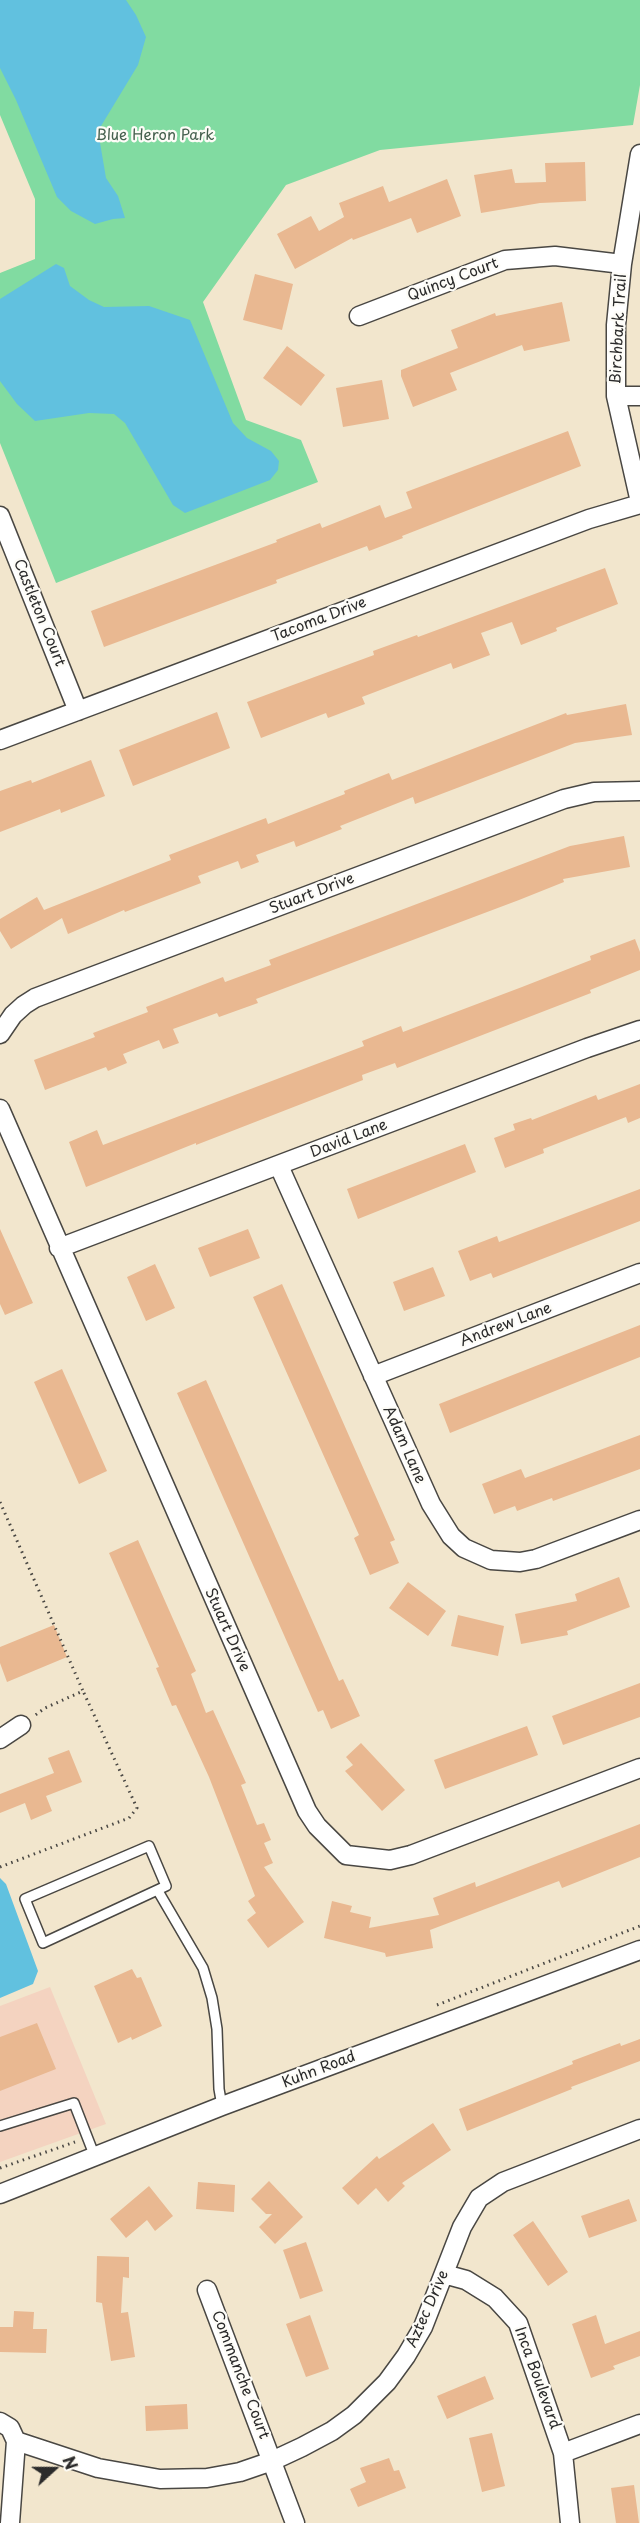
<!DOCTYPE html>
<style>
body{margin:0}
#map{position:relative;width:640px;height:2523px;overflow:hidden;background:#f2e6cd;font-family:"Playpen Sans",sans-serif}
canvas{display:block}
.north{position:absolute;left:24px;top:2439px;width:60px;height:60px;-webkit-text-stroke:4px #fdfcf7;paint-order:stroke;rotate:69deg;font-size:16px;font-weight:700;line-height:24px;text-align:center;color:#2b2b2b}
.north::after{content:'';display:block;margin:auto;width:21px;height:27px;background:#2b2b2b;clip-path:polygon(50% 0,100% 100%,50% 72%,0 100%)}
</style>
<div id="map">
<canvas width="640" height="2523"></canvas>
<div class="north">N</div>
</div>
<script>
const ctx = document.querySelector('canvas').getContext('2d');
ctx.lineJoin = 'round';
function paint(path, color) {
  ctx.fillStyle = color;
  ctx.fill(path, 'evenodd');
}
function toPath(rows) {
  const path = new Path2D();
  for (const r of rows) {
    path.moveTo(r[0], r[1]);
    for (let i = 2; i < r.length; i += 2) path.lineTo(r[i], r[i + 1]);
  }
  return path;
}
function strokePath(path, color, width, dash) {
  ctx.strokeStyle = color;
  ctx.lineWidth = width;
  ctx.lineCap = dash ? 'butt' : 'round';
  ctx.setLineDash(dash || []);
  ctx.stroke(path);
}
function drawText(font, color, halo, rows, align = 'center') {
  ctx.font = font + ' "Playpen Sans",sans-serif';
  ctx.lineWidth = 4.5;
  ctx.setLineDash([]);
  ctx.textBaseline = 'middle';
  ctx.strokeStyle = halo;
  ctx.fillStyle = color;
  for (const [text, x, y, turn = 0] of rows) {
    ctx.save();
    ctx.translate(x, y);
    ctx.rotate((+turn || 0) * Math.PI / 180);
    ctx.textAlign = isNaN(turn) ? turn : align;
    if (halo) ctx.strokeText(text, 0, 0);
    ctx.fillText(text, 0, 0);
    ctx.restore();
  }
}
paint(toPath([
 [50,1987,106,2124,0,2162,0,2006]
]), '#f4d3c0');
paint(toPath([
 [0,0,640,0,640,85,633,125,380,150,286,185,203,302,246,420,301,440,318,482,56,583,0,443,0,273,35,259,35,199,0,115]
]), '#81dba1');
paint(toPath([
 [0,0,126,0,136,15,146,37,138,65,98,131,106,178,118,196,125,218,113,219,95,224,71,211,57,197,16,100,0,68],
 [56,264,64,268,70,286,89,300,104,307,149,306,190,320,233,423,247,438,271,451,279,461,278,470,270,480,185,513,173,505,125,423,114,414,89,413,35,421,17,404,0,381,0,299],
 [0,1878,6,1884,38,1971,33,1984,0,1998]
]), '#61c1df');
paint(toPath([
 [585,162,586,201,540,203,481,213,474,175,512,169,515,183,546,182,545,163],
 [447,179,461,216,417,233,411,218,353,240,352,238,295,269,277,234,311,216,319,231,344,217,339,203,383,186,389,202],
 [255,274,293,284,282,330,243,320],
 [562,302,570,341,524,351,522,345,450,373,457,390,413,407,401,376,401,370,458,348,451,330,495,313,496,316],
 [287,346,325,375,301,406,263,378],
 [382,380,389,419,343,427,336,388],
 [568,431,581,466,402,536,403,538,369,551,367,546,276,580,277,583,104,647,91,611,277,542,276,540,320,523,322,528,380,505,385,518,412,508,406,492],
 [605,568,618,604,556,628,557,631,521,645,512,622,481,633,490,655,453,669,451,663,362,697,365,704,328,718,326,713,261,738,247,702,374,655,373,651,417,635,418,637],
 [626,704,632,735,575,743,415,804,413,797,340,826,342,829,296,847,294,841,256,855,259,862,241,869,238,861,198,876,201,883,125,912,124,910,68,934,62,918,11,949,0,931,0,919,37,897,44,910,171,860,169,855,266,818,268,824,345,794,344,791,389,773,392,780,566,713,567,715],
 [217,712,230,748,133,786,119,750],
 [91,760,105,796,61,813,60,809,0,832,0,791,31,780,32,783],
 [624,836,630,867,563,879,564,882,519,900,256,999,258,1003,219,1017,217,1013,173,1029,179,1043,163,1049,159,1040,123,1054,127,1063,108,1071,106,1067,45,1090,34,1060,95,1037,93,1033,148,1012,146,1007,223,977,225,982,271,965,269,960,570,846],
 [635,939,640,952,640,970,590,990,591,993,397,1068,395,1063,362,1075,363,1080,196,1145,196,1143,86,1187,69,1142,97,1130,103,1145,364,1046,362,1041,401,1026,403,1032,522,987,591,960,590,956],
 [640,1084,640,1118,628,1123,626,1117,543,1149,544,1153,505,1168,494,1138,515,1130,513,1124,531,1118,532,1120,596,1095,598,1100],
 [465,1144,476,1172,358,1219,347,1189],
 [640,1189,640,1221,493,1278,491,1273,470,1281,458,1251,497,1236,499,1242],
 [0,1229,33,1303,5,1315,0,1304],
 [248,1229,260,1258,210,1277,198,1248],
 [155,1264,175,1308,146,1321,127,1277],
 [433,1267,445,1296,404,1311,393,1282],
 [282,1284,395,1540,390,1542,399,1563,370,1575,354,1538,359,1535,253,1297],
 [640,1325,640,1357,450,1433,439,1404],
 [62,1369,107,1471,79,1484,34,1382],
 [206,1380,339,1681,343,1679,360,1716,331,1729,323,1710,318,1712,177,1393],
 [640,1435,640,1469,553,1501,552,1498,517,1511,515,1506,494,1514,482,1484,521,1469,525,1478],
 [138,1540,196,1671,191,1674,206,1713,213,1710,246,1783,241,1785,257,1825,264,1823,271,1840,264,1843,273,1863,264,1867,304,1922,268,1948,247,1920,256,1913,248,1901,255,1896,209,1777,176,1705,172,1706,156,1668,159,1667,109,1553],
 [619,1577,630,1607,567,1631,568,1635,521,1644,515,1614,577,1601,575,1594],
 [408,1582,446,1611,428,1636,389,1608],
 [458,1615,504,1626,498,1656,451,1646],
 [54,1625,67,1657,7,1682,0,1663,0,1647],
 [640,1683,640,1717,563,1745,552,1716],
 [527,1726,538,1755,445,1789,434,1760],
 [361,1743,405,1790,382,1811,345,1771,353,1765,346,1757],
 [69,1750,82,1782,46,1796,52,1811,31,1820,25,1803,0,1813,0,1794,54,1773,48,1758],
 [640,1824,640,1857,562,1888,559,1881,430,1930,433,1948,386,1957,385,1953,324,1938,332,1901,352,1906,350,1912,371,1917,369,1928,439,1915,433,1898,475,1882,476,1887],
 [132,1969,137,1978,141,1977,162,2026,132,2040,131,2037,118,2043,94,1986],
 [37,2023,56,2069,0,2091,0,2037],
 [640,2039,640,2061,571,2087,572,2089,467,2131,459,2109,573,2064,572,2061,620,2043,621,2046],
 [433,2123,451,2150,402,2183,405,2186,388,2202,376,2188,358,2205,342,2188,377,2156,379,2159],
 [269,2181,303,2217,275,2244,259,2227,272,2214,266,2214,251,2199],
 [198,2182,235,2185,234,2212,196,2209],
 [149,2186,173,2216,155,2231,147,2220,126,2238,110,2219],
 [629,2199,637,2221,589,2238,581,2216],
 [533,2221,568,2272,548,2286,513,2235],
 [306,2242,323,2291,300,2299,283,2250],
 [97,2256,129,2257,129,2278,123,2277,121,2313,128,2312,135,2357,111,2361,102,2303,96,2302],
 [14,2311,34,2312,33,2329,47,2329,46,2353,0,2352,0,2327,13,2327],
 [310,2315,329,2369,306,2377,286,2324],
 [596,2315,605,2344,640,2331,640,2356,613,2366,615,2369,591,2378,572,2324],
 [485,2376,494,2399,447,2419,437,2396],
 [187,2404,188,2429,146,2431,145,2406],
 [492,2433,505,2486,482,2492,469,2438],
 [389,2458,394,2471,399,2470,406,2488,358,2507,350,2489,366,2482,360,2468],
 [634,2485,639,2523,616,2523,611,2488]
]), '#e9b891');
const lane = toPath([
 [149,1846,166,1886,43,1943,25,1899,149,1846],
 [158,1891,203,1968,212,1998,217,2029,219,2089,222,2106],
 [0,2126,74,2103,95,2157]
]);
const street = toPath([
 [640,154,622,264,616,325,616,396,640,502],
 [359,316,505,260,555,256,622,264],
 [616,396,640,396],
 [0,516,78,711],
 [0,740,589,519,640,504],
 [0,1034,13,1015,24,1005,35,998,64,987,564,799,594,792,640,791],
 [0,1109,307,1811,317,1826,346,1855,390,1860,411,1855,640,1768],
 [279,1166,431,1504,451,1536,464,1548,491,1560,520,1562,536,1559,640,1520],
 [59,1248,587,1048,640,1030],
 [373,1376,640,1273],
 [0,1739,21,1725],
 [0,2194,222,2106,640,1950],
 [444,2274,466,2280,495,2298,518,2323,563,2453,570,2523],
 [207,2290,295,2523],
 [0,2422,10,2428,16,2441,98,2468,160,2479,207,2478,240,2472,272,2461,302,2447,332,2431,354,2415,387,2382,406,2356,423,2327,462,2227,479,2198,503,2182,640,2129],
 [563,2453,640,2424],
 [10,2523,16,2441]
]);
strokePath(lane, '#494743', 12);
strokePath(street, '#494743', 21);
strokePath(toPath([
 [0,1502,83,1691,45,1708,34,1716],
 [0,1867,129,1818,137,1808,83,1691],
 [437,2005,640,1926],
 [0,2168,75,2142]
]), '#494743', 3, [1.5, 4.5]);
strokePath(lane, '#fff', 9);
strokePath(street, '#fff', 18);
drawText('15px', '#45604e', '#fdfcf7', [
 ["Blue Heron Park",155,136]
]);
drawText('15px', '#2b2b2b', '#fdfcf7', [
 ["Quincy Court",453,280,-21],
 ["Birchbark Trail",619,329,-87],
 ["Castleton Court",39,613,68],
 ["Tacoma Drive",319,620,-21],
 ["Stuart Drive",312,894,-21],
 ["David Lane",349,1139,-21],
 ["Andrew Lane",506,1325,-21],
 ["Adam Lane",404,1445,66],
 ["Stuart Drive",227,1630,66],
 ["Kuhn Road",319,2070,-21],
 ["Aztec Drive",428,2309,-66],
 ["Commanche Court",240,2375,69],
 ["Inca Boulevard",537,2378,70]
]);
</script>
